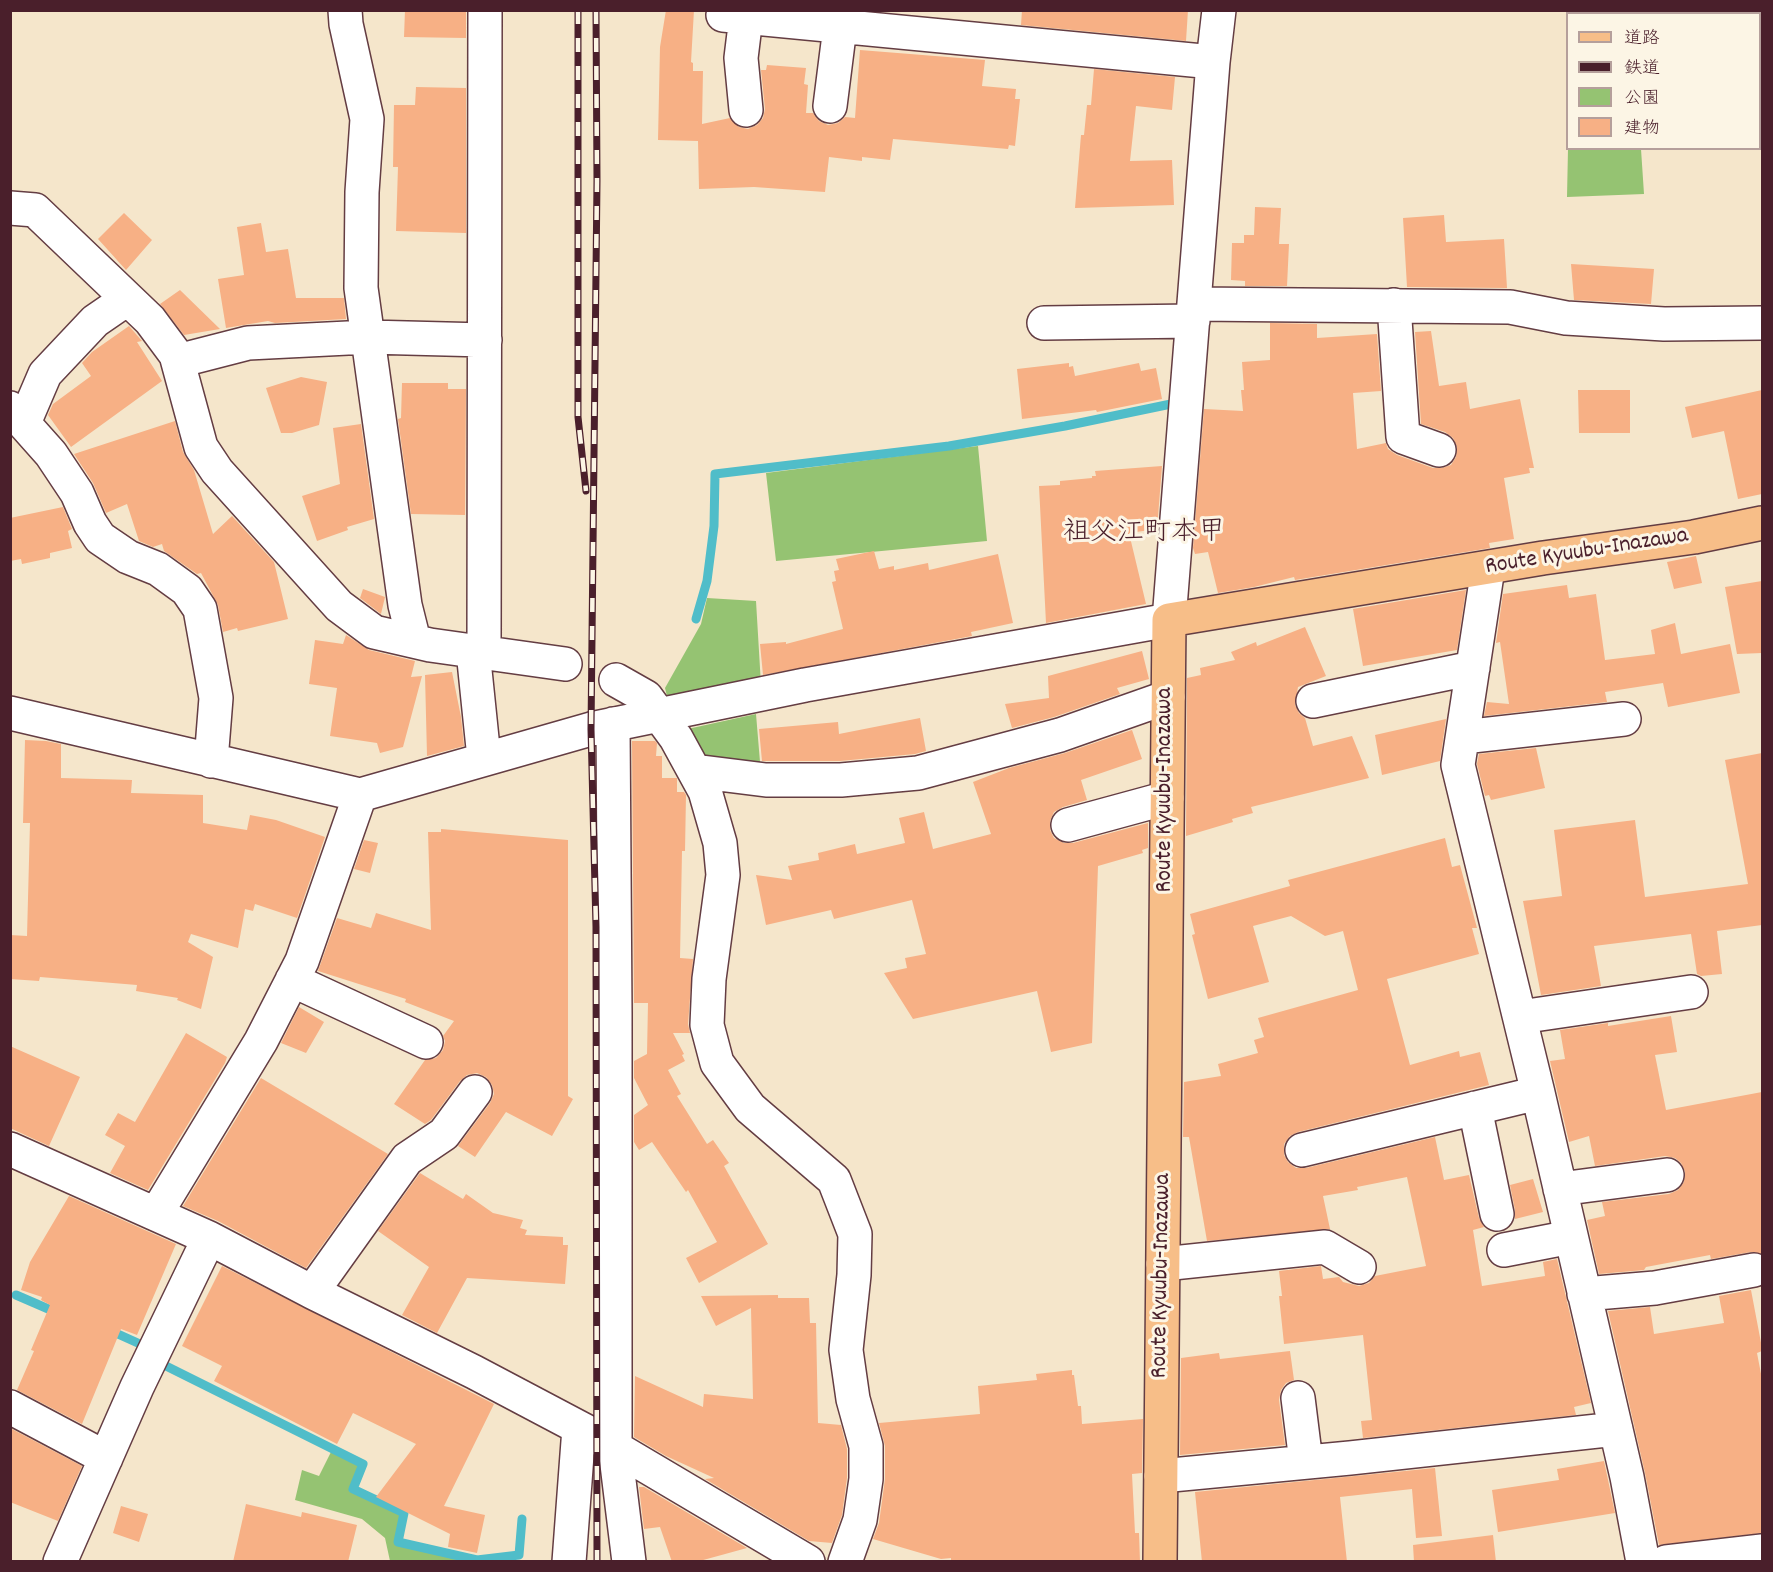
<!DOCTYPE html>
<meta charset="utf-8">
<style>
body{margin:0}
#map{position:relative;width:1773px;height:1572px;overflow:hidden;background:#f5e6cb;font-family:Dekko,"Klee One",sans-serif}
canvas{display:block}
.frame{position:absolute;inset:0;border:12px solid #4a1f2b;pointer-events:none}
.legend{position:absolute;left:1566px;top:12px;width:195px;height:138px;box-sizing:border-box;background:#fcf5e5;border:2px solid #b59f9b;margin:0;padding:8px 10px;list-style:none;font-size:18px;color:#4a1f2b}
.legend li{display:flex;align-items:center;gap:12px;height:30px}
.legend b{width:30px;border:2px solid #b59f9b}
</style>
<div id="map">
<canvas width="1773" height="1572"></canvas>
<div class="frame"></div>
<ul class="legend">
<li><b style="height:8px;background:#f7be88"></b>道路</li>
<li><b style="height:8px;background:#4a1f2b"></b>鉄道</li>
<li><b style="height:16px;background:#95c372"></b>公園</li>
<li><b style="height:16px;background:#f7b085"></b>建物</li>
</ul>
</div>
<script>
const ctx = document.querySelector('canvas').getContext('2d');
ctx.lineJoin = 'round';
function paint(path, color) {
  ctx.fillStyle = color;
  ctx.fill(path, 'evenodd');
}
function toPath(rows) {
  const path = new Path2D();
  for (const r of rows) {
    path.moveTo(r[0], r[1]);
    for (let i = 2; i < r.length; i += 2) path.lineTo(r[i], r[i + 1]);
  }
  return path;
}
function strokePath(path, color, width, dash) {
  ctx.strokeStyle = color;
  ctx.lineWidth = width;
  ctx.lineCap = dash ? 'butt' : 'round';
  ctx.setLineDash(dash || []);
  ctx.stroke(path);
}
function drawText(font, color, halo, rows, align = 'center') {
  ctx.font = font + ' Dekko,"Klee One",sans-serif';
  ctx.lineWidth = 6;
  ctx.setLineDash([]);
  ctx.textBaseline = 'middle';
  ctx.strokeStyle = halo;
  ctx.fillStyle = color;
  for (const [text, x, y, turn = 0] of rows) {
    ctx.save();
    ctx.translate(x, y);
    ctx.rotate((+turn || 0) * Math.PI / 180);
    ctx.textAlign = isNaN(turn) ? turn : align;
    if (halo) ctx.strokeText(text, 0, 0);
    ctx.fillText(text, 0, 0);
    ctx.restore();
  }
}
paint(toPath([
 [1568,149,1641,149,1644,194,1567,197],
 [978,446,987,541,776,561,766,473],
 [707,598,756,601,761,685,669,704,665,688,701,624],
 [756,714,761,774,700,761,683,730],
 [331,1452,359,1466,349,1491,401,1514,396,1544,470,1561,390,1561,385,1538,362,1519,295,1500,302,1470,319,1476]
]), '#95c372');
strokePath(toPath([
 [696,619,707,581,714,526,715,474,949,446,1065,426,1171,404],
 [16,1295,53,1311,58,1310],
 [109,1330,140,1344],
 [164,1365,363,1464,353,1489,404,1513,398,1542,477,1560,519,1555,522,1519]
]), '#50bdc9', 9);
paint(toPath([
 [405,10,466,10,466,38,404,37],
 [666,10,694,10,691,62,693,63,693,71,703,71,702,124,730,118,739,127,748,129,757,125,763,118,765,109,761,70,766,70,767,65,806,68,804,84,808,85,806,113,813,113,819,121,828,125,838,123,845,117,855,118,860,50,985,60,982,86,1016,89,1015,99,1020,99,1015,146,1009,145,1008,149,893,139,890,160,862,157,862,161,829,157,825,192,754,187,699,189,698,141,658,140,660,47],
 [1022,10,1188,10,1186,41,1021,25],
 [1094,69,1175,77,1172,110,1136,106,1130,161,1172,160,1174,205,1075,208,1081,135,1084,135,1087,105,1091,105],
 [416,87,466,88,466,233,396,231,398,167,393,167,394,105,415,105],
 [1255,207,1281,208,1279,244,1289,244,1287,286,1245,286,1245,281,1231,280,1232,243,1244,243,1244,235,1254,235],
 [124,213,152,240,126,270,98,239],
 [1444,215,1446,242,1504,239,1507,288,1407,287,1403,218],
 [261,223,266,252,288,249,296,298,344,298,346,319,275,323,268,321,226,328,218,279,244,275,237,227],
 [1571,264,1654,269,1651,304,1574,300],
 [180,290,220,329,184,335,160,304],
 [1270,323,1317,324,1317,338,1377,334,1381,391,1353,393,1357,449,1386,443,1388,449,1397,455,1433,468,1442,468,1451,465,1456,457,1457,447,1453,438,1445,432,1421,424,1415,332,1431,331,1439,386,1466,382,1470,409,1520,399,1534,468,1529,468,1530,473,1504,478,1514,539,1489,543,1490,548,1295,580,1294,577,1254,587,1218,593,1208,552,1195,554,1193,548,1204,409,1243,411,1241,390,1244,390,1242,362,1270,360],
 [129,326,142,341,137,342,162,381,71,447,48,415,53,404,91,376,82,363,92,352],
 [1069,363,1069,367,1073,366,1075,376,1139,363,1141,371,1156,368,1162,399,1097,412,1096,410,1022,419,1017,369],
 [301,377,327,382,319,425,292,433,281,433,266,388],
 [402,383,448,383,448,389,466,389,465,515,411,514,398,419,401,418],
 [1578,390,1630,390,1630,433,1579,433],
 [1762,390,1762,494,1738,499,1724,431,1692,438,1685,407],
 [175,421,183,452,194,470,213,534,232,516,274,562,288,619,238,631,237,628,223,632,218,605,201,573,197,574,164,551,162,544,153,547,139,541,127,504,106,513,93,483,74,454],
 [361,424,374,519,347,527,348,530,317,541,302,496,340,484,333,428],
 [1162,466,1157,529,1129,533,1146,604,1046,623,1039,486,1060,485,1060,481,1092,478,1092,476,1096,476,1095,471],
 [63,507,72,529,68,531,72,548,50,553,50,558,22,564,21,559,10,561,10,518],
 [874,551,879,569,894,566,894,570,928,563,929,570,998,554,1013,623,971,632,972,636,763,675,760,644,786,642,786,644,843,629,832,582,836,581,834,571,839,570,836,559],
 [1696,556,1702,583,1674,589,1667,562],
 [1762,581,1762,653,1737,654,1725,587],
 [1567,585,1569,598,1596,594,1605,660,1655,654,1651,630,1675,623,1681,654,1730,644,1740,693,1668,707,1663,683,1605,692,1607,702,1484,716,1487,702,1509,704,1500,642,1496,643,1503,594],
 [363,589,385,597,381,614,360,598],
 [1466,590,1457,650,1363,666,1353,609],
 [1305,627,1326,676,1298,687,1295,705,1299,713,1305,718,1313,746,1352,736,1369,778,1251,807,1253,813,1232,819,1233,822,1186,836,1187,678,1201,675,1200,668,1235,660,1231,652,1256,642,1257,646],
 [346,635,369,650,415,661,411,677,422,676,403,747,380,753,377,743,330,736,337,688,309,684,315,640,343,644],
 [1142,651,1149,679,1117,688,1120,694,1054,717,1012,728,1005,704,1049,698,1048,676],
 [452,672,461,717,464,746,427,756,425,675],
 [920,718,926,751,915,754,840,761,762,761,759,729,838,722,839,734],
 [1446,719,1440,761,1382,775,1375,735],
 [1132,730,1142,759,1081,780,1087,800,1063,807,1054,812,1050,821,1050,830,1054,838,1064,843,1073,843,1148,823,1148,848,1142,850,1143,853,1098,866,1092,1043,1051,1052,1037,991,913,1019,884,973,907,968,905,958,926,954,912,900,834,919,831,910,766,925,756,875,792,880,788,866,819,860,818,853,855,844,857,854,905,843,899,818,924,812,933,849,991,834,973,782,1009,768,1065,753],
 [25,740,46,741,61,744,61,778,132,780,131,793,203,795,203,823,247,830,250,815,276,820,325,837,297,918,255,904,253,911,245,909,238,948,191,934,188,942,213,957,201,1009,177,1000,178,998,136,991,137,985,40,977,39,981,10,979,10,935,27,936,30,823,23,823],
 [632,741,655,741,657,743,656,756,662,756,662,778,677,778,677,792,684,792,686,795,685,851,682,851,680,958,693,959,688,1024,690,1033,673,1033,684,1054,682,1055,685,1061,668,1070,681,1094,677,1096,707,1144,713,1140,729,1163,724,1166,768,1244,699,1283,686,1258,717,1242,688,1190,686,1192,652,1142,639,1150,634,1142,634,1115,648,1105,634,1078,634,1061,647,1054,648,1003,634,1003],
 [1536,748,1545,788,1491,800,1489,795,1485,796,1477,764,1479,754],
 [1762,753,1762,925,1717,931,1722,974,1701,976,1697,974,1691,934,1594,946,1601,986,1541,995,1523,901,1562,896,1554,830,1635,820,1645,897,1748,884,1725,760],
 [441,829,568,840,568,1096,573,1099,552,1136,506,1112,475,1157,458,1146,490,1103,494,1094,492,1085,486,1077,477,1073,467,1075,460,1081,431,1120,425,1124,394,1104,425,1060,436,1058,443,1050,445,1041,443,1036,454,1021,405,1002,406,999,318,971,337,918,371,928,376,913,431,930,428,832,441,832],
 [1445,838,1452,867,1460,865,1477,928,1472,928,1479,954,1387,979,1410,1065,1459,1051,1460,1057,1480,1052,1489,1085,1298,1132,1290,1136,1284,1144,1284,1155,1288,1162,1296,1168,1306,1168,1435,1137,1444,1180,1469,1175,1479,1218,1484,1227,1473,1230,1482,1286,1545,1276,1543,1262,1557,1259,1591,1403,1574,1407,1576,1415,1363,1438,1361,1421,1372,1420,1363,1335,1284,1344,1279,1296,1282,1296,1279,1271,1321,1266,1323,1279,1339,1277,1343,1282,1359,1286,1369,1283,1375,1276,1426,1266,1407,1177,1357,1187,1358,1190,1323,1196,1330,1229,1207,1241,1189,1137,1183,1137,1184,1082,1221,1076,1218,1064,1258,1053,1254,1040,1264,1037,1258,1018,1358,990,1343,931,1325,936,1291,916,1253,926,1269,982,1208,999,1192,935,1195,934,1190,914,1290,886,1288,880],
 [364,840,378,843,370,873,354,869],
 [299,1007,324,1022,306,1053,281,1043],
 [1671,1016,1677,1052,1655,1055,1666,1110,1762,1092,1762,1254,1751,1252,1711,1259,1710,1255,1646,1267,1644,1270,1599,1274,1587,1220,1605,1216,1602,1202,1669,1194,1678,1190,1684,1182,1685,1172,1681,1163,1675,1158,1665,1156,1595,1166,1589,1136,1569,1142,1550,1061,1565,1059,1560,1030,1608,1023,1608,1026],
 [186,1033,227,1057,225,1063,148,1190,110,1173,125,1146,105,1135,118,1113,135,1122],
 [10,1046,80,1077,49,1146,10,1128],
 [261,1078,388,1154,306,1268,218,1221,183,1206],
 [420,1173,463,1199,466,1194,493,1213,523,1220,520,1228,527,1230,525,1235,563,1237,563,1245,568,1245,565,1284,467,1278,437,1333,402,1315,429,1267,378,1231],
 [1533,1179,1543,1212,1515,1219,1515,1210,1510,1185],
 [69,1196,176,1244,137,1335,121,1329,82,1424,17,1390,34,1351,31,1350,50,1305,41,1300,42,1297,21,1290,30,1262],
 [222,1266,494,1404,444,1506,485,1515,477,1553,448,1547,450,1534,376,1497,416,1444,353,1413,337,1444,214,1381,222,1366,182,1346],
 [1751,1290,1762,1348,1762,1351,1757,1353,1762,1379,1762,1533,1659,1545,1645,1473,1608,1311,1650,1307,1654,1334,1724,1323,1719,1296],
 [778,1295,778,1298,809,1298,810,1323,816,1323,818,1423,841,1425,847,1449,847,1478,842,1515,832,1543,809,1541,705,1479,714,1478,666,1456,634,1437,635,1376,703,1407,704,1394,753,1399,751,1308,716,1326,701,1296],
 [1290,1351,1294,1380,1286,1383,1281,1390,1279,1400,1285,1445,1180,1455,1181,1358,1219,1353,1220,1359],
 [1072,1370,1072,1375,1074,1375,1078,1406,1081,1406,1082,1424,1143,1419,1142,1473,1132,1474,1135,1533,1139,1533,1140,1562,951,1562,951,1558,941,1559,873,1539,879,1523,885,1479,885,1446,879,1423,980,1414,978,1386,1037,1380,1036,1374],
 [10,1428,82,1466,58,1521,10,1502],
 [1604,1461,1615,1513,1498,1532,1492,1490,1559,1480,1557,1469],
 [1435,1468,1442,1536,1416,1538,1412,1489,1340,1497,1347,1562,1202,1562,1195,1492],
 [639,1487,644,1487,747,1548,696,1562,672,1562,660,1527,644,1529],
 [246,1504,301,1517,302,1512,357,1525,348,1562,233,1562],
 [121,1506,148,1514,139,1542,113,1533],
 [1493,1535,1496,1562,1414,1562,1413,1545]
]), '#f7b085');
const minor = toPath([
 [345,10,346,24,367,119,362,192,361,288,405,605,414,641],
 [723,15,1213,62],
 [830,106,840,27],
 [746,110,741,58,746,17],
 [10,208,35,210,150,320,176,355,201,447,217,471,339,606,374,632,430,645,565,664],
 [1195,304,1510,307,1566,318,1664,324,1762,323],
 [1394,305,1403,437,1439,450],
 [1044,323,1193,321],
 [178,361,248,343,368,337,485,340],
 [10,408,51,454,77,493,90,523,100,538,128,557,158,569,187,590,200,609,216,698,211,761],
 [24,423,45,374,95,321,127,299],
 [1488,568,1458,765,1538,1093,1627,1477,1643,1562],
 [473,651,484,758],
 [484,652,485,10],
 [616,680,646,697,676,738,705,791,720,843,723,875,709,979,707,1025,717,1063,750,1108,834,1180,855,1234,854,1275,846,1350,853,1399,866,1446,866,1479,860,1520,845,1562],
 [1313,701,1473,668],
 [10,713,360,795,591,729,805,685,1169,620,1213,62,1219,10],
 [613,724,615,1013,615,1448,629,1562],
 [1463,737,1624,719],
 [694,771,766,780,841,780,918,773,1060,735,1168,697],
 [1068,825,1167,798],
 [292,980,426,1042],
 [1520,1017,1691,992],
 [1475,1108,1497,1214],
 [10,1149,209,1238,312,1292,474,1372,597,1437,808,1562],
 [1302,1150,1538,1093],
 [1560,1189,1667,1175],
 [156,1214,261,1041,302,961,360,795],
 [1504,1250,1571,1237],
 [1163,1264,1325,1247,1359,1267],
 [312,1292,407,1159,444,1134,475,1092],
 [1584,1294,1655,1288,1754,1270],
 [1298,1398,1306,1462],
 [10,1407,106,1458],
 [1161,1476,1350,1458,1616,1429],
 [60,1562,137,1387,209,1238],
 [569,1562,579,1428],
 [1666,1562,1762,1551]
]);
const major = toPath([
 [1160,1562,1169,620,1543,558,1694,537,1762,523]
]);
strokePath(minor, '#643d43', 36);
strokePath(major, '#643d43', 36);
strokePath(minor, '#fff', 33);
strokePath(major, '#f7be88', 33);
const rail = toPath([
 [578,10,578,417,586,491],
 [596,10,597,181,591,729,596,927,597,1562]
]);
strokePath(rail, '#4a1f2b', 7);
strokePath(rail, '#fcf5e5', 4.5, [14]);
drawText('24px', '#4a1f2b', '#fcf5e5', [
 ["Route Kyuubu-Inazawa",1587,553,-9],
 ["Route Kyuubu-Inazawa",1167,790,-90],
 ["Route Kyuubu-Inazawa",1163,1276,-89]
]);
drawText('27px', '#4a1f2b', '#fcf5e5', [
 ["祖父江町本甲",1144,535]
]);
</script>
